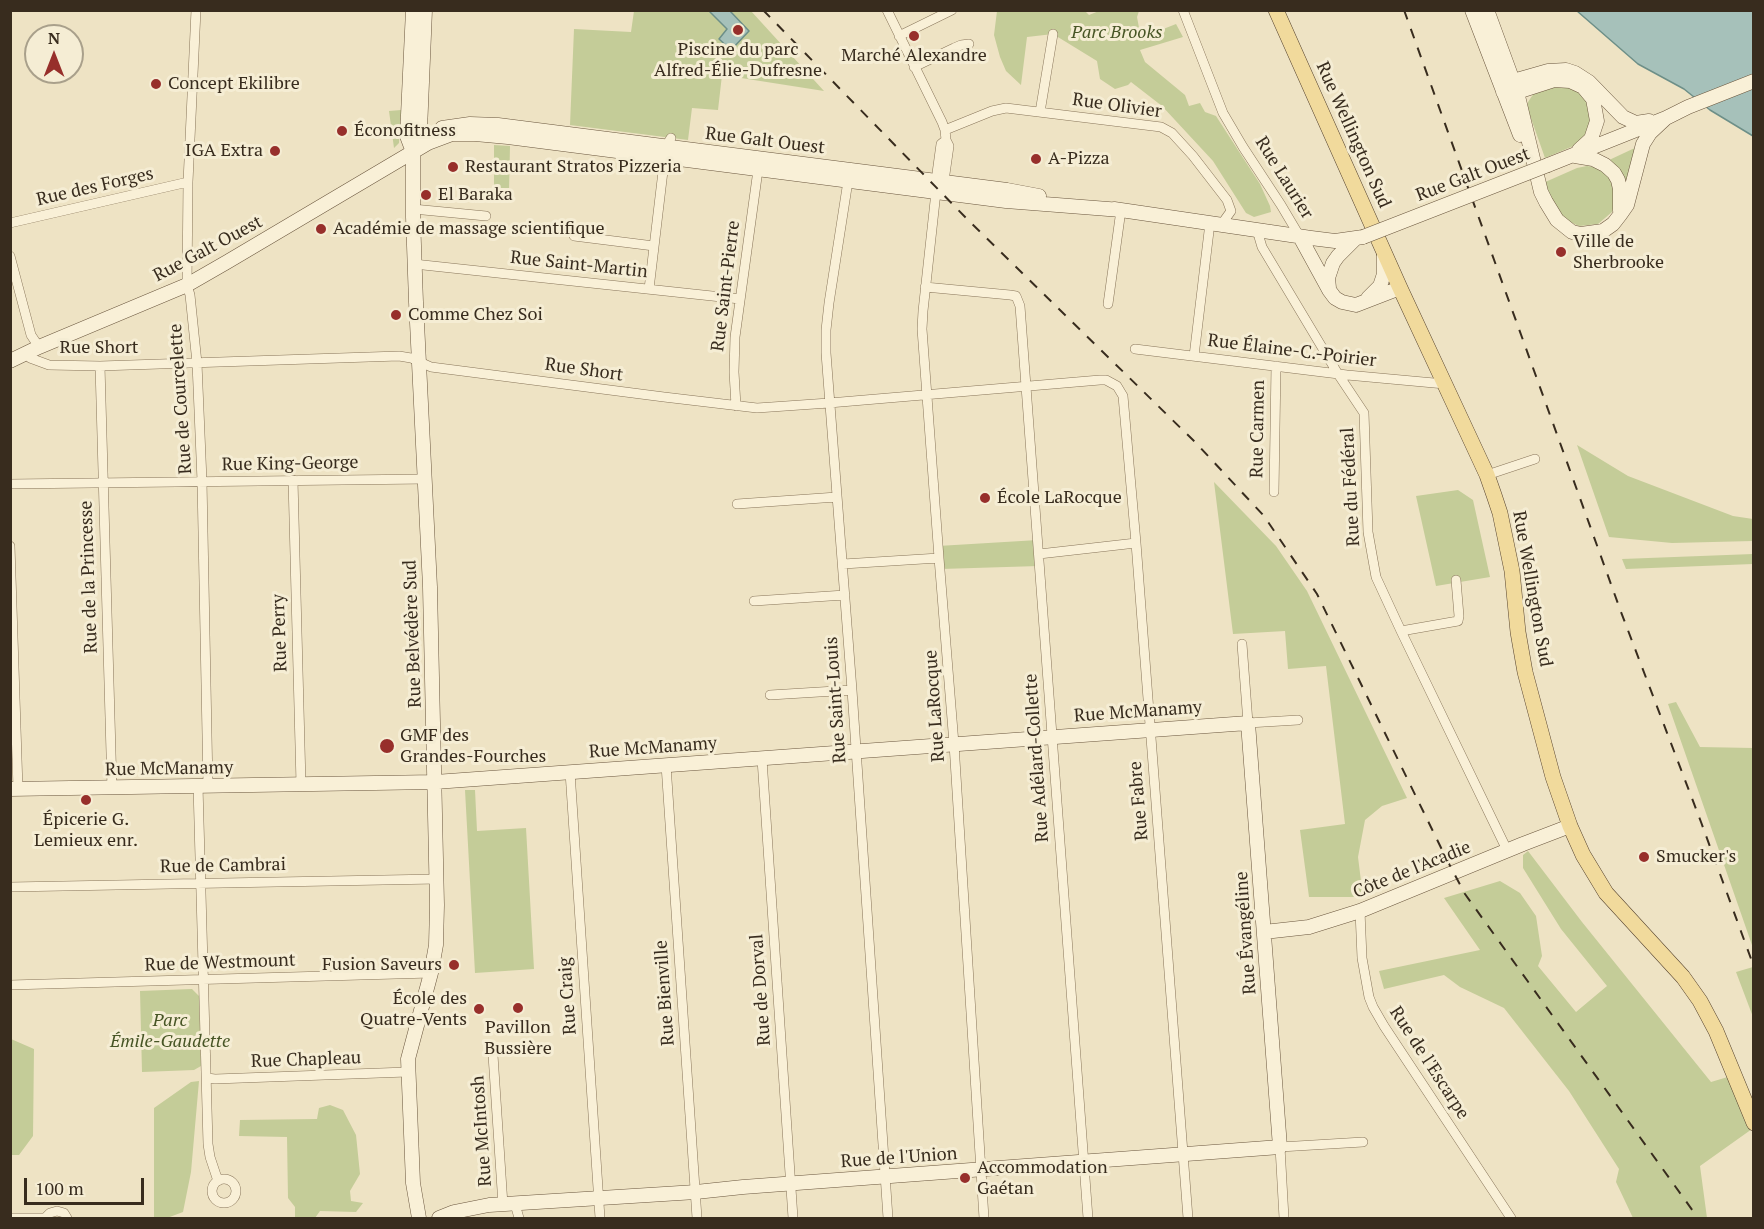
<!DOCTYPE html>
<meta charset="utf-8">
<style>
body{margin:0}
#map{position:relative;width:1764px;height:1229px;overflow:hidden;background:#eee3c4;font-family:"PT Serif",serif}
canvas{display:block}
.frame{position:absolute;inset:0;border:12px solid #382c1e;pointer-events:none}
.north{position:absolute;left:24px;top:24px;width:60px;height:60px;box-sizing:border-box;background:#f5edd4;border:2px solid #a9a08b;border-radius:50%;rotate:0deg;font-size:16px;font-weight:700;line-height:24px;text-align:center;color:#382c1e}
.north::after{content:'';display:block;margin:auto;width:21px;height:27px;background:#972f2b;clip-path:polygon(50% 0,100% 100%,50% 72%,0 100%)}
.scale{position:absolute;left:24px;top:1178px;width:120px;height:27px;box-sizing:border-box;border:3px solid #382c1e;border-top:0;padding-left:8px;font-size:18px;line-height:21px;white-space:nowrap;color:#382c1e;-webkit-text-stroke:4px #f5edd4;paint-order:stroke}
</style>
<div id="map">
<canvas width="1764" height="1229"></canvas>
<div class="frame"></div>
<div class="north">N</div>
<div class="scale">100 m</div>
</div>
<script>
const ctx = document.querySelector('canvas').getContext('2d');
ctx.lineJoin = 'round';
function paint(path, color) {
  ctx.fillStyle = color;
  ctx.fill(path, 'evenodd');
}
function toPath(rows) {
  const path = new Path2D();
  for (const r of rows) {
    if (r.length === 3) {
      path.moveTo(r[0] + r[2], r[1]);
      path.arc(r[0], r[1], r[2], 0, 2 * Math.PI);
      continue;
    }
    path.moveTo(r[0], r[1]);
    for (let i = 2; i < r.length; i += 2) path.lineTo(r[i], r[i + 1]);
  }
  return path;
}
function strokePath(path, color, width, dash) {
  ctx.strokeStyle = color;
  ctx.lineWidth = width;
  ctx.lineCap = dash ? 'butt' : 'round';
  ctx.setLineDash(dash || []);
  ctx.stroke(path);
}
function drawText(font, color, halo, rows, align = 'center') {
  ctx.font = font + ' "PT Serif",serif';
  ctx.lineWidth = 6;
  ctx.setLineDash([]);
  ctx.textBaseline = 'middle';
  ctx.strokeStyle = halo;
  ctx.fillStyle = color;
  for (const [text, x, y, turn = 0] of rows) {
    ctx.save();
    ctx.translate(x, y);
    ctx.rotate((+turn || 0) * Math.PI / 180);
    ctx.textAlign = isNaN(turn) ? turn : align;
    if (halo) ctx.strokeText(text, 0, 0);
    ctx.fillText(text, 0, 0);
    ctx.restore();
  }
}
paint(toPath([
 [634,11,751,11,824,91,722,75,718,110,692,108,688,140,570,125,574,29,631,32],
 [997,11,1085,11,1089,15,1099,11,1139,11,1137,17,1140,33,1143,37,1176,24,1183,37,1140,50,1145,62,1185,95,1189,106,1200,103,1205,112,1216,116,1260,184,1270,206,1271,212,1254,217,1246,213,1213,161,1162,106,1131,82,1128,85,1115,89,1100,79,1097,61,1053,34,1027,37,1021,85,1006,71,1000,57,994,35],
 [1562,85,1577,90,1592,104,1590,131,1578,144,1545,158,1527,107,1528,102,1534,93,1553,87],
 [401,110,399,143,394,148,389,111],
 [494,145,510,146,509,191,507,188,494,188],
 [1639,146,1629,186,1623,176,1607,161],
 [1587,166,1595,167,1603,169,1615,181,1614,205,1612,212,1598,224,1579,226,1566,220,1557,211,1543,183,1577,168],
 [1577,445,1628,476,1733,516,1753,519,1753,541,1672,543,1609,537],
 [1214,482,1276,546,1307,591,1407,798,1382,806,1365,820,1358,857,1363,897,1309,897,1300,830,1345,824,1326,666,1288,669,1285,631,1233,634],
 [1458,490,1473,500,1490,577,1436,586,1416,496],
 [1038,540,1039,566,941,569,938,546],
 [1753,554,1753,564,1626,569,1622,559],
 [1676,702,1700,747,1753,748,1753,948,1668,704],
 [465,790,475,790,477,831,526,828,534,969,475,973],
 [1528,851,1582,922,1711,1082,1731,1076,1752,1129,1700,1166,1707,1218,1633,1218,1616,1182,1619,1169,1569,1091,1504,1008,1460,987,1444,975,1384,989,1379,971,1480,950,1444,898,1500,881,1520,893,1536,916,1542,956,1538,966,1576,1012,1607,986,1561,929,1523,868,1523,855],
 [1753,967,1754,967,1753,1017,1736,972],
 [192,989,199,996,201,1066,194,1070,142,1072,140,991],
 [11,1039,34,1049,33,1136,19,1155,11,1155],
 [199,1081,191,1172,183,1212,167,1218,154,1218,154,1108,191,1082],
 [330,1105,343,1110,356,1135,360,1174,350,1191,351,1201,363,1203,356,1212,320,1211,315,1218,295,1218,295,1207,288,1198,287,1137,239,1136,240,1120,317,1119,319,1108]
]), '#c4cc98');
const water = toPath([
 [709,11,730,11,749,31,731,50,719,39,727,29,709,11],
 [1577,11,1753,11,1753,136,1710,110,1684,89,1638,64,1577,11]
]);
paint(water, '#a6c1ba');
strokePath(water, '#6d8f88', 1.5);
const street = toPath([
 [196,10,188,182,187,285,190,295,197,363,202,481,208,786],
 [887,10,942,122,945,130,946,140,949,146,945,174,939,182,936,192,923,311,922,329,939,558,954,744,984,1218],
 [1183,10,1223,113,1243,147,1281,205,1300,237],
 [899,36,952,10],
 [914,67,954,48,961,45,969,44],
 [1040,112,1053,34],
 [945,130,992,111,1006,108,1161,127,1172,133,1193,156,1227,200,1231,211,1221,225],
 [848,181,829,303,826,330,826,353,852,690,888,1218],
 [939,182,937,173,941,144,946,140],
 [413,209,486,216],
 [10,223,188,182],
 [1257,230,1262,247,1338,374,1364,413,1368,532,1376,577,1401,631,1507,850],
 [574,236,654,246],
 [10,256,31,335,39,347],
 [414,264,740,299],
 [925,287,1010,295,1016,296,1020,306,1088,1218],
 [649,289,666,146,671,138],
 [1108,304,1121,210],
 [1135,349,1347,375,1445,384],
 [26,353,30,358,49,365,100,366,399,356,411,358,431,367,664,397,757,408,829,403,1100,380,1106,380,1117,386,1123,396,1136,543,1188,1218],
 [1194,356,1210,223],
 [100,366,112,788],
 [736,406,734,372,735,337,758,170],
 [1487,475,1535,459],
 [293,480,301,784],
 [10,484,426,479],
 [1274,492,1276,366],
 [737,504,837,497],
 [10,546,18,789],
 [1039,554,1136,543],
 [843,564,939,558],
 [754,601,845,595],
 [1401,631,1458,621,1459,616,1456,580],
 [1242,644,1248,723,1298,720],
 [770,695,852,690],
 [762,759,793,1218],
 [666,765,697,1218],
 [570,772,600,1218],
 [198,786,208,1144,210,1157,218,1181],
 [10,887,437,879],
 [1360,911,1362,958,1369,997,1373,1007,1384,1026,1511,1218],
 [10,985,431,973],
 [493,1055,503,1205],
 [207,1078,215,1079,407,1072],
 [224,1191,12],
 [515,1204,519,1218],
 [10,1218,46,1218],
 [45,1218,50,1213,57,1211,64,1213,67,1218],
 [1284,1218,1280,1147,1363,1142]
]);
const secondary = toPath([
 [413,10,407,136,413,152],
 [1472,10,1520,135],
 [1487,10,1517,92,1541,192,1546,202,1557,220,1572,232,1581,234,1603,231,1613,224,1620,215,1627,205,1643,144,1650,133,1666,118],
 [1503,92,1513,81,1548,71,1566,70,1575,73,1589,82,1623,117,1636,123,1649,121],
 [1508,92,1517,92,1554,80,1570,81,1583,87,1593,99,1597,121,1591,139,1579,150],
 [442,128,470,124,498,125,1007,190,1039,196],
 [1575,156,1593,159,1605,165,1614,173,1618,180,1620,189,1620,211],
 [1548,165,1666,118,1688,107,1754,81],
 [1114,209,1311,238,1335,241,1363,237],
 [1300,237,1329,290,1335,298,1342,302,1356,305,1400,288],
 [1329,288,1328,278,1333,263,1338,256,1355,239],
 [1368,298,1380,286,1384,274,1384,253],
 [10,361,39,347,187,285,227,262,428,143,452,134,475,134,508,137,1006,201,1121,210],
 [10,789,435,782,1248,723,1280,1147,743,1187,696,1192,489,1205,454,1212,439,1218],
 [1264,932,1309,927,1360,911,1523,844,1570,826],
 [419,1218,413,1183,408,1059,431,973,436,945,437,905,430,587,416,302,413,217,413,152,420,130,425,10]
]);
const primary = toPath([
 [1276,10,1400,288,1487,475,1494,495,1500,513,1512,571,1518,632,1525,672,1553,777,1570,826,1583,855,1606,893,1683,977,1700,1001,1716,1031,1754,1123]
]);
strokePath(street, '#88755a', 10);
strokePath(secondary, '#6a563e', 15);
strokePath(primary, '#56432f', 16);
strokePath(street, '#f9f0d7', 9);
strokePath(secondary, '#f9f0d7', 14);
strokePath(primary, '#f1da9c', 15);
strokePath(toPath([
 [763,10,970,222,1196,443,1264,516,1317,594,1447,860,1465,894,1698,1218],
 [1404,10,1621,612,1701,822,1754,967]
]), '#382c1e', 2, [10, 10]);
const secondaryBridge = toPath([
 [1363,237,1548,165]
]);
strokePath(secondaryBridge, '#6a563e', 15, []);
strokePath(secondaryBridge, '#f9f0d7', 14);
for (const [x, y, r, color] of [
 [738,30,6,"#972f2b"],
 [914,36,6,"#972f2b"],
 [156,84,6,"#972f2b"],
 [342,131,6,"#972f2b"],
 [275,151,6,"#972f2b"],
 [1036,159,6,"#972f2b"],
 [453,167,6,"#972f2b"],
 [426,195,6,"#972f2b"],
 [321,229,6,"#972f2b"],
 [1561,252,6,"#972f2b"],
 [396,315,6,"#972f2b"],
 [985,498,6,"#972f2b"],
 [387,746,8,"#972f2b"],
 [86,800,6,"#972f2b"],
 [1644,857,6,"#972f2b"],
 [454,965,6,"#972f2b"],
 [518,1008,6,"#972f2b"],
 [479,1009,6,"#972f2b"],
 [965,1178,6,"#972f2b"]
]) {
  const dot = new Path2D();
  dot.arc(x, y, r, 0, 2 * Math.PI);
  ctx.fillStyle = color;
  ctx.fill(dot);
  strokePath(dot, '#f5edd4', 2);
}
drawText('italic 18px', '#475525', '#f5edd4', [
 ["Parc Brooks",1117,33],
 ["Parc",170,1021],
 ["Émile-Gaudette",170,1042]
]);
drawText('18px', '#382c1e', '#f5edd4', [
 ["Piscine du parc",738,50,"center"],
 ["Alfred-Élie-Dufresne",738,71,"center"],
 ["Marché Alexandre",914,56,"center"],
 ["Concept Ekilibre",168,84],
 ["Éconofitness",354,131],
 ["IGA Extra",263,151,"right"],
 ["A-Pizza",1048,159],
 ["Restaurant Stratos Pizzeria",465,167],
 ["El Baraka",438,195],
 ["Académie de massage scientifique",333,229],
 ["Ville de",1573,242],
 ["Sherbrooke",1573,263],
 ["Comme Chez Soi",408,315],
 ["École LaRocque",997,498],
 ["GMF des",400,736],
 ["Grandes-Fourches",400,757],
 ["Épicerie G.",86,820,"center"],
 ["Lemieux enr.",86,841,"center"],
 ["Smucker's",1656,857],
 ["Fusion Saveurs",442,965,"right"],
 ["École des",467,999,"right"],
 ["Quatre-Vents",467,1020,"right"],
 ["Pavillon",518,1028,"center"],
 ["Bussière",518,1049,"center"],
 ["Accommodation",977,1168],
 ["Gaétan",977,1189]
], 'left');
drawText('18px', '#382c1e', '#f5edd4', [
 ["Rue Olivier",1117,106,8],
 ["Rue Wellington Sud",1353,135,66],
 ["Rue Galt Ouest",765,141,7],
 ["Rue Galt Ouest",1473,175,-21],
 ["Rue Laurier",1284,178,58],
 ["Rue des Forges",95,187,-13],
 ["Rue Galt Ouest",208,249,-28],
 ["Rue Saint-Martin",579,265,6],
 ["Rue Saint-Pierre",726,286,-83],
 ["Rue Short",99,348],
 ["Rue Élaine-C.-Poirier",1292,351,7],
 ["Rue Short",584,370,8],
 ["Rue de Courcelette",181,399,-94],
 ["Rue Carmen",1258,429,-89],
 ["Rue King-George",290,464,-1],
 ["Rue du Fédéral",1351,487,-93],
 ["Rue de la Princesse",89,577,-92],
 ["Rue Wellington Sud",1532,589,80],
 ["Rue Perry",280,633,-92],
 ["Rue Belvédère Sud",413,634,-92],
 ["Rue Saint-Louis",836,700,-94],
 ["Rue LaRocque",935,706,-94],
 ["Rue McManamy",1138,712,-4],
 ["Rue McManamy",653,748,-4],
 ["Rue Adélard-Collette",1037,758,-94],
 ["Rue McManamy",169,769,-1],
 ["Rue Fabre",1139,801,-95],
 ["Rue de Cambrai",223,866,-1],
 ["Côte de l'Acadie",1412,870,-22],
 ["Rue Évangéline",1246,933,-94],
 ["Rue de Westmount",220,963,-2],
 ["Rue de Dorval",761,990,-94],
 ["Rue Bienville",665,993,-94],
 ["Rue Craig",568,996,-94],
 ["Rue Chapleau",306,1060,-2],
 ["Rue de l'Escarpe",1429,1063,57],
 ["Rue McIntosh",482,1131,-94],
 ["Rue de l'Union",899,1158,-4]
]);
</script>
